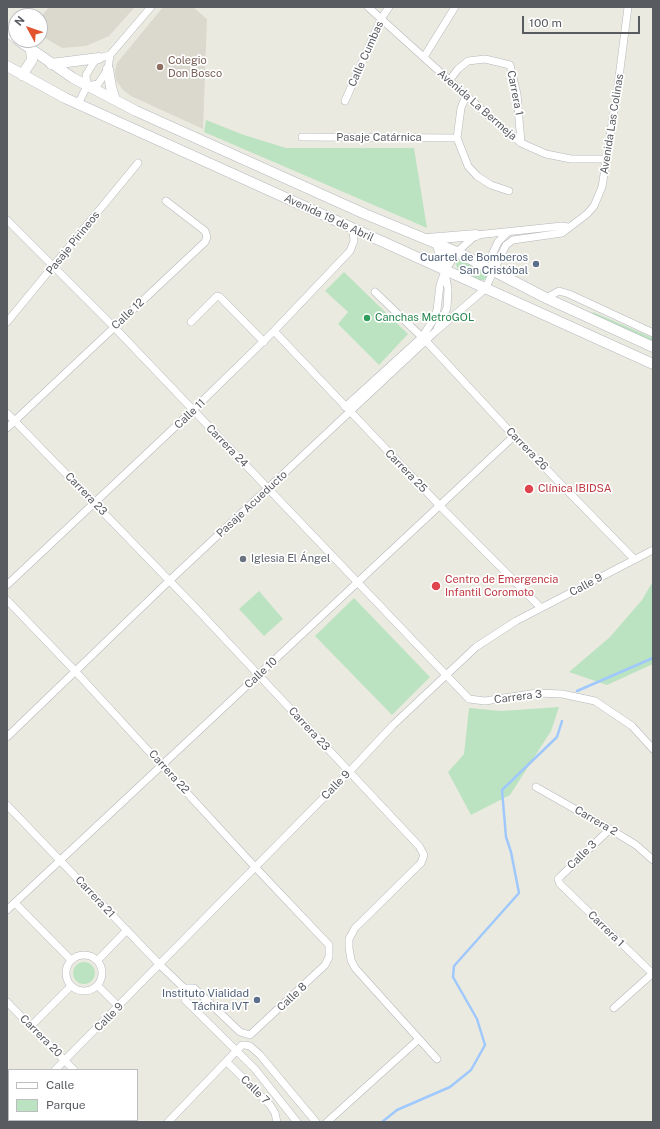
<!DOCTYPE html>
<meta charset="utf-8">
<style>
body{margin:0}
#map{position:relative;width:660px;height:1129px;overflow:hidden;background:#ebeae0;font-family:"Public Sans",sans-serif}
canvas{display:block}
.frame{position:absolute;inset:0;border:8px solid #585b60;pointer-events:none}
.legend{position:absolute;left:8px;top:1069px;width:130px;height:52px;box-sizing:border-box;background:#fff;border:1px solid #bcbdbf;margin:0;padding:5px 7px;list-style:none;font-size:12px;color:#585b60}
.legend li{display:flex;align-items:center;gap:8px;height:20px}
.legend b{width:20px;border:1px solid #bcbdbf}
.north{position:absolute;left:8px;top:8px;width:40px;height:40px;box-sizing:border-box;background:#fff;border:1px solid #bcbdbf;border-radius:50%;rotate:310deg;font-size:11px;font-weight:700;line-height:16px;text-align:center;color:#585b60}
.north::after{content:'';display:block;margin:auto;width:14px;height:18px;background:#e3532e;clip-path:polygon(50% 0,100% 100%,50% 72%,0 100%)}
.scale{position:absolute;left:522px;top:16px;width:118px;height:18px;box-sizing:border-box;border:2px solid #585b60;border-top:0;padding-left:5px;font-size:12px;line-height:14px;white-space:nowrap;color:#585b60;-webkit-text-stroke:3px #fff;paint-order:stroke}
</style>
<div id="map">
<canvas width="660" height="1129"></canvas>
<div class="frame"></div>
<ul class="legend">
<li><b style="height:5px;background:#fff"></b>Calle</li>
<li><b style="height:11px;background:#bce3c1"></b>Parque</li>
</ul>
<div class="north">N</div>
<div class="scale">100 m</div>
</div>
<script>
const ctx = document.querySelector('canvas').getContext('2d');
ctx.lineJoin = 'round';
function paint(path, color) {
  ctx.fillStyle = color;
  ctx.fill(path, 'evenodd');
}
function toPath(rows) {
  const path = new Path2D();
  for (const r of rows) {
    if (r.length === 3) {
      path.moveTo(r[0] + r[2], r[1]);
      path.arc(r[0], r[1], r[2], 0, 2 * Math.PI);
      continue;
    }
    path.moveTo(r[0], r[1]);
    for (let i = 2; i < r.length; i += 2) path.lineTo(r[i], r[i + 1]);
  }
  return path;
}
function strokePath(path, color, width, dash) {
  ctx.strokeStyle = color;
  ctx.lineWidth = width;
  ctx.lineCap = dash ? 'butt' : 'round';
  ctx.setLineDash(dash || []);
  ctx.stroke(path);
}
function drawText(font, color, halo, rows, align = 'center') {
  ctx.font = font + ' "Public Sans",sans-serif';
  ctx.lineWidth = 3.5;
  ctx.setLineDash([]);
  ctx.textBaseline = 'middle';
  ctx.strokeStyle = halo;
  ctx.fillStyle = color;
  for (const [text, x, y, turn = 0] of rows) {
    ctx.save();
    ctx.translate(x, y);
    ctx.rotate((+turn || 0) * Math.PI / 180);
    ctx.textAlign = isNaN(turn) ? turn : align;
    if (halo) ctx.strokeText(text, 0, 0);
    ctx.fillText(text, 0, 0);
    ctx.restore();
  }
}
paint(toPath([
 [49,7,135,7,109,36,86,46,62,48,40,35,40,18],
 [163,7,193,7,207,19,203,129,131,96,122,89,116,80,115,72,117,63]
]), '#dbd9ce');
paint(toPath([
 [206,120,244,135,286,148,414,148,427,228,204,132],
 [459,258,488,273,488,276,484,280,480,280,458,270,456,264],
 [344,272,408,334,379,365,338,324,348,312,325,291],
 [593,312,653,338,653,342,592,314],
 [653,581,653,664,607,685,569,672,610,637,642,600],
 [259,591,283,619,264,636,239,609],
 [354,598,430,677,392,715,315,636],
 [559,707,551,731,510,795,471,815,448,772,464,754,469,708,501,711],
 [84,973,11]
]), '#bce3c1');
strokePath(toPath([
 [577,691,653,658],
 [382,1122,397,1110,450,1087,471,1070,485,1045,477,1019,453,977,454,966,519,893,511,852,506,837,502,790,557,737,562,721]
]), '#9fc8fc', 2.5);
const street = toPath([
 [368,7,491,118,521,143,546,154,571,159,607,159],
 [424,57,455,7],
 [449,81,458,69,468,61,485,59,510,65,517,94,521,143],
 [87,86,98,84,108,69,110,55,151,7],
 [466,96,461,108,457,138,468,166,477,176,491,185,509,191],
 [345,101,381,19,389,7],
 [78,104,87,86,86,75,94,62,99,58,110,55],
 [302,137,457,138],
 [7,220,114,327,469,699,485,701,537,693,562,694,595,701,632,726,653,749],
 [495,270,491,257,498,242,507,233],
 [375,292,426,341,514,436,634,559],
 [546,298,559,291,569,294,653,333],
 [7,322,138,163],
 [191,322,217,296,220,297,264,342],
 [437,329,447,308,448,289,445,272],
 [274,331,440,506,541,608],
 [345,407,422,337,432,322,437,310,440,285,445,271,457,252,476,235,562,226,568,227],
 [7,413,193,605,419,846,424,855,421,863,355,928,349,939,349,948,351,960,355,968,437,1059],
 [7,428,205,242,207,237,205,231,166,201],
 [7,585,193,410,274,331,350,251,354,241,353,229],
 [7,600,76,672,256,868,329,945,329,957,325,965,250,1035,240,1032,194,988,184,988],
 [7,737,169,581,436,331,485,289,506,245,513,240,562,233,587,214,594,206,602,187,617,93,628,7],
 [536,787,610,829,636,845,653,860],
 [7,805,160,965,184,988,185,1000,255,1069,297,1122],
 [610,829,562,875,558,879,560,884,653,974],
 [15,903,71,960],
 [7,910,514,436],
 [84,973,18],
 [98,960,127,930],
 [98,986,119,1007],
 [7,1002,74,1070],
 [614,1008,653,973],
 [31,1026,71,986],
 [227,1062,270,1105,275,1113,277,1122],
 [55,1070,350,771,393,725,476,647,516,621,653,550],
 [7,1118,9,1116],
 [125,1120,127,1122],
 [168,1122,242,1045,245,1045,250,1046,260,1055,316,1122],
 [327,1122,419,1039]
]);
const secondary = toPath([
 [7,31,16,38],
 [18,40,73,78,136,111,365,214,457,252,546,298,653,347],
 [51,64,99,58],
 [7,66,65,98,653,364],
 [108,69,111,87,115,100],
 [22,75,32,60,31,51],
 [427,239,476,235],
 [438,245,445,271]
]);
strokePath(street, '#b5b7bc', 8);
strokePath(secondary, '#b6b8be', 11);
strokePath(street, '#fff', 7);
strokePath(secondary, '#fff', 10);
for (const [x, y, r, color] of [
 [160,67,4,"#8d6e63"],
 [536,264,4,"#5c6f8a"],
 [367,318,4,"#2e9e5b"],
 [529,489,5,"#e0444e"],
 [243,559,4,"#6b7280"],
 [436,586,5,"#e0444e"],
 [257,1000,4,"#5c6f8a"]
]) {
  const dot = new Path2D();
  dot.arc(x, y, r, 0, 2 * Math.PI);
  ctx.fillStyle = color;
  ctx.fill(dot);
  strokePath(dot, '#fff', 1.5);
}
drawText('11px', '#585b60', '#fff', [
 ["Calle Cumbas",366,54,-66],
 ["Carrera 1",515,93,79],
 ["Avenida La Bermeja",477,105,41],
 ["Avenida Las Colinas",612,124,-81],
 ["Pasaje Catárnica",379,138],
 ["Avenida 19 de Abril",329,218,25],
 ["Pasaje Pirineos",73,243,-51],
 ["Calle 12",128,314,-43],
 ["Calle 11",190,414,-44],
 ["Carrera 24",227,446,46],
 ["Carrera 26",527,449,46],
 ["Carrera 25",406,471,46],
 ["Carrera 23",86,494,46],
 ["Pasaje Acueducto",252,504,-43],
 ["Calle 9",586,585,-28],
 ["Calle 10",261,673,-43],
 ["Carrera 3",518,697,-7],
 ["Carrera 23",309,729,47],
 ["Carrera 22",169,772,48],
 ["Calle 9",336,785,-46],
 ["Carrera 2",596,821,30],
 ["Calle 3",582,855,-44],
 ["Carrera 21",95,897,47],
 ["Carrera 1",606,929,44],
 ["Calle 8",292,997,-43],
 ["Calle 9",109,1017,-45],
 ["Carrera 20",41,1036,45],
 ["Calle 7",255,1090,45]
]);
drawText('11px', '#785e54', '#fff', [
 ["Colegio",168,61],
 ["Don Bosco",168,74]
], 'left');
drawText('11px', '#4e5e75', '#fff', [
 ["Cuartel de Bomberos",528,258],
 ["San Cristóbal",528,271],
 ["Instituto Vialidad",249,994],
 ["Táchira IVT",249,1007]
], 'right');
drawText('11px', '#27864d', '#fff', [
 ["Canchas MetroGOL",375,318]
], 'left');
drawText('11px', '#be3a42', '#fff', [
 ["Clínica IBIDSA",538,489],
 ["Centro de Emergencia",445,580],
 ["Infantil Coromoto",445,593]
], 'left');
drawText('11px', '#5b616d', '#fff', [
 ["Iglesia El Ángel",251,559]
], 'left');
</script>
